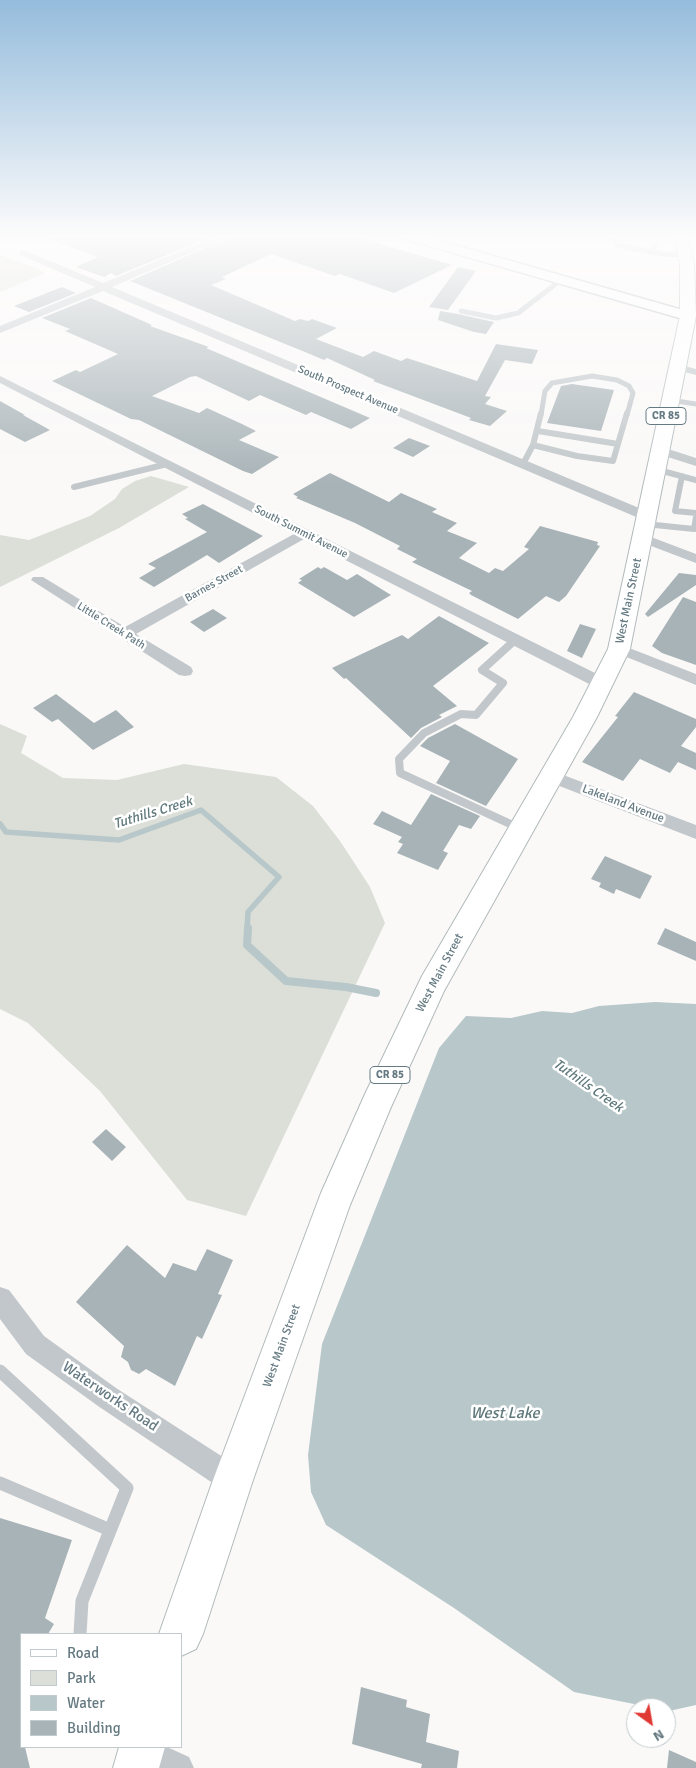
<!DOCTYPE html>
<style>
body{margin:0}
#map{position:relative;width:696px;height:1768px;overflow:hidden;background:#faf9f8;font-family:Signika,sans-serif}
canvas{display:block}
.legend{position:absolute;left:20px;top:1633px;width:162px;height:115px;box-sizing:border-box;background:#fff;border:1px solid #c1cacd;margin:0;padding:6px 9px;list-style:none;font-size:15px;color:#657a82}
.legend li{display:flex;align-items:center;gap:10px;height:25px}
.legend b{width:25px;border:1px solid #c1cacd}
.north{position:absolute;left:626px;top:1698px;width:50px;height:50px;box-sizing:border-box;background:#fff;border:1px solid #c1cacd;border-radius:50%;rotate:148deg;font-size:14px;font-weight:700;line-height:20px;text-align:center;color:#657a82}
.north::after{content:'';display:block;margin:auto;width:18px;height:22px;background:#e03832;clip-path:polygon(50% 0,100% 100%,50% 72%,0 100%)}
</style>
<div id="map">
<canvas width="696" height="1768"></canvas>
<ul class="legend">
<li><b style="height:6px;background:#fff"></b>Road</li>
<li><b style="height:14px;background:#dbdfd7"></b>Park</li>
<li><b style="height:14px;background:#b8c7c9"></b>Water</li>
<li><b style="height:14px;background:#a8b3b7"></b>Building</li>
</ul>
<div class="north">N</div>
</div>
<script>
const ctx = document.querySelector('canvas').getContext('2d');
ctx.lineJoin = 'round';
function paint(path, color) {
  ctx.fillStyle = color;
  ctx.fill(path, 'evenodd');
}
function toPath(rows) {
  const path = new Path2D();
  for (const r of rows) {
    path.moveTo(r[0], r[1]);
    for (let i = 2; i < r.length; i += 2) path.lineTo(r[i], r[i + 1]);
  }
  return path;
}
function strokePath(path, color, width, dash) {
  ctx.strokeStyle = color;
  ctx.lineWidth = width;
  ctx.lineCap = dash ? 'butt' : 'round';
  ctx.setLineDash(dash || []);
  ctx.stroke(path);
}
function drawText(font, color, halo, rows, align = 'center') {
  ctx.font = font + ' Signika,sans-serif';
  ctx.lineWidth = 5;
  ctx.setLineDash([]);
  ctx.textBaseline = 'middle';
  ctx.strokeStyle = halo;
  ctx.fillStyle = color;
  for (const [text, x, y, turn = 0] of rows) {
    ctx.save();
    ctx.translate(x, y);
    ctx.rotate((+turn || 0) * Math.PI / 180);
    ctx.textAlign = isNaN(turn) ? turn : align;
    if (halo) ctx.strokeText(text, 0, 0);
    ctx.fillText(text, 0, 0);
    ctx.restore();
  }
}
paint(toPath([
 [0,255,34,267,45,273,0,292],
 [151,476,189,487,119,528,0,587,0,535,29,540,90,516,115,499,122,489,135,481],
 [0,724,27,736,21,753,63,778,117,780,184,764,276,777,313,806,340,841,370,887,385,923,246,1216,187,1200,100,1091,28,1023,0,1009]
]), '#dbdfd7');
paint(toPath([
 [655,1002,696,1004,696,1705,669,1711,666,1710,666,1708,654,1708,574,1692,454,1608,326,1525,311,1492,308,1455,322,1344,439,1048,466,1016,511,1018,542,1011,572,1013,599,1006]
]), '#b8c7c9');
strokePath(toPath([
 [0,824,6,832,119,840,201,810,279,877,248,912,247,929]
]), '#b8c7c9', 5.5);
strokePath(toPath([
 [248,928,247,945,286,981,346,987,376,993]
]), '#b8c7c9', 8);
paint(toPath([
 [49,237,210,237,116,276,111,273,104,277,76,267,98,257,49,239],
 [230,237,357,237,452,265,394,293,340,274,335,276,271,254,222,277,226,279,211,285,295,321,300,319,308,321,312,319,337,328,316,339,363,357,374,351,401,361,407,358,477,381,496,344,538,350,532,364,505,360,485,396,491,397,485,404,507,411,490,426,469,420,471,418,373,381,375,380,327,358,324,360,305,352,130,281],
 [458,267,476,271,448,310,429,307],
 [62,287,76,293,29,312,14,306],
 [91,298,152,325,150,326,209,347,206,348,370,418,351,429,311,412,306,415,260,395,249,401,196,376,190,377,152,396,199,413,207,408,242,424,256,431,239,440,279,457,252,474,243,471,139,420,131,419,52,381,76,370,80,372,118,354,65,331,70,329,42,318],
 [440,311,458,314,494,322,486,334,474,332,438,320],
 [572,384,614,390,601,431,547,423,561,386],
 [0,401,25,415,23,415,50,430,25,442,0,429],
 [409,438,430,446,413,457,393,448],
 [330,473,389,502,401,493,437,509,432,512,457,523,447,531,477,543,459,558,489,573,495,568,503,571,529,549,524,547,540,526,598,542,597,545,600,546,566,596,559,602,546,596,518,619,471,595,469,593,472,591,412,562,417,559,397,549,400,546,355,523,296,498,298,497,293,494],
 [203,504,263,536,219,563,207,555,154,587,139,578,156,568,148,564,207,532,185,519,188,518,182,514],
 [318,567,321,569,324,567,347,580,357,574,391,595,354,617,298,583,302,580,299,579],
 [679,573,696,575,696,585,648,617,645,614],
 [683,597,696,602,696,665,662,653,652,646],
 [213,609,227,618,204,632,190,622],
 [439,616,489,643,433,686,457,706,439,715,442,717,421,728,411,738,346,678,344,679,332,668,402,635,408,639],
 [580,624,596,629,582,658,567,651],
 [634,692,696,719,696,727,681,746,696,753,696,770,678,762,670,773,640,759,623,781,582,762,618,717,615,716],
 [56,694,94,723,116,710,134,727,93,750,58,719,52,722,33,708],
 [455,724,518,759,486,806,436,783,450,761,420,746,428,738],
 [431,794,480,816,471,829,459,825,443,851,448,853,438,870,397,853,403,844,398,842,402,837,373,824,382,811,411,825],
 [605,856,652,876,640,899,616,889,614,894,599,887,601,883,591,879],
 [665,928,696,942,696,961,657,944],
 [106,1129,126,1147,112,1161,92,1142],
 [127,1245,165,1278,173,1263,196,1271,207,1249,233,1260,218,1294,222,1295,202,1339,197,1336,175,1386,146,1369,139,1374,131,1370,128,1362,121,1357,124,1346,76,1302],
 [0,1518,72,1540,45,1618,54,1624,48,1634,21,1634,21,1747,25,1747,30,1768,0,1768],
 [361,1687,407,1700,406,1707,430,1714,426,1742,459,1751,457,1768,421,1768,422,1764,352,1744],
 [669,1750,696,1762,696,1768,667,1768]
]), '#a8b3b7');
const secondary = toPath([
 [406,237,427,237,693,313,695,316,693,319,688,320,683,319,408,240,406,237]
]);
const primary = toPath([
 [674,237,688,237,694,264,696,316,630,649,597,717,444,991,391,1107,350,1205,253,1480,203,1634,196,1649,181,1656,181,1634,159,1634,213,1480,321,1193,365,1094,422,976,573,717,608,649,680,316,680,264,674,237],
 [119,1747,165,1747,159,1768,113,1768,119,1747]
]);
strokePath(secondary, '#b1babd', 3);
strokePath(primary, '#b2babc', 2);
strokePath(toPath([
 [614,237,617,245,662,254,685,255],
 [651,252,657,242,656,237],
 [461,311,496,318,518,313,561,280],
 [670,400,696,404],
 [541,415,545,391,552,383,592,376,617,380,629,386,633,393,627,415]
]), '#c1c7ca', 5);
strokePath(toPath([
 [538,431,618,444],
 [533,445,577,456,613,461,627,413],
 [533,445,541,413],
 [523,464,533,445],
 [655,469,696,480],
 [682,476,675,511,696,513],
 [74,487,167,464],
 [645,524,694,529,696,517]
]), '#c1c7ca', 6);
strokePath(toPath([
 [515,640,482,670,503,683,476,715,461,714,424,733,399,759,400,773,519,828]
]), '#c1c7ca', 8);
strokePath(toPath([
 [0,1371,127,1488,82,1601,80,1634],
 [0,1483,110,1530]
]), '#c1c7ca', 13);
paint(toPath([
 [215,237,228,237,112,287,651,513,653,516,646,520,641,519,103,291,0,333,0,326,95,287,20,255,20,251,26,251,103,283,215,237],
 [677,364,696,369,696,375,673,369,671,367,677,364],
 [0,376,609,680,611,684,609,688,603,689,597,688,304,539,136,634,191,667,193,671,191,675,185,676,179,675,31,580,33,577,43,577,125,627,294,534,0,383,0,376],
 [659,446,696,458,696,466,655,453,653,450,655,447,659,446],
 [643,534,696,554,696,563,638,541,636,538,643,534],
 [619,644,696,674,696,685,614,652,611,649,614,646,619,644],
 [550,770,696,825,696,839,544,780,541,776,544,772,550,770],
 [0,1287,9,1290,44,1336,116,1388,243,1470,247,1480,243,1490,233,1494,223,1490,98,1406,26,1354,0,1319,0,1287],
 [127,1747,167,1747,189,1757,194,1768,143,1768,130,1762,125,1751,127,1747]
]), '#c1c7ca');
paint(secondary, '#fff');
paint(primary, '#fff');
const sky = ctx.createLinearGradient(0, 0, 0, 484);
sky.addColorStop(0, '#95bcdc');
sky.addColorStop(0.49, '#fdfcfc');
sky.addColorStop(1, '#fdfcfc00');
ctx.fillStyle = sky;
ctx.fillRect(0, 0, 696, 484);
drawText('11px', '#657a82', '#fff', [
 ["South Prospect Avenue",348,390,23],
 ["South Summit Avenue",301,532,27],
 ["Barnes Street",214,584,-29],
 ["Little Creek Path",111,626,32]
]);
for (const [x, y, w] of [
 [666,416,40],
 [390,1075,40]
]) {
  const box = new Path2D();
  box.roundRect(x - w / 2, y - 8.5, w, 17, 4);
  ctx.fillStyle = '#fff';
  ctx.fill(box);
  strokePath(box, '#657a82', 1);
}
drawText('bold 11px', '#657a82', null, [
 ["CR 85",666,416],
 ["CR 85",390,1075]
]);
drawText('12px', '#657a82', '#fff', [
 ["West Main Street",629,601,-78],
 ["Lakeland Avenue",623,804,21],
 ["West Main Street",440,973,-62],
 ["West Main Street",282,1346,-70]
]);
drawText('italic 14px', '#60797c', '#fff', [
 ["Tuthills Creek",153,813,-17],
 ["Tuthills Creek",588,1086,35]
]);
drawText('15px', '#657a82', '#fff', [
 ["Waterworks Road",110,1397,34]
]);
drawText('italic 16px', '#60797c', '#fff', [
 ["West Lake",505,1414]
]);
</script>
